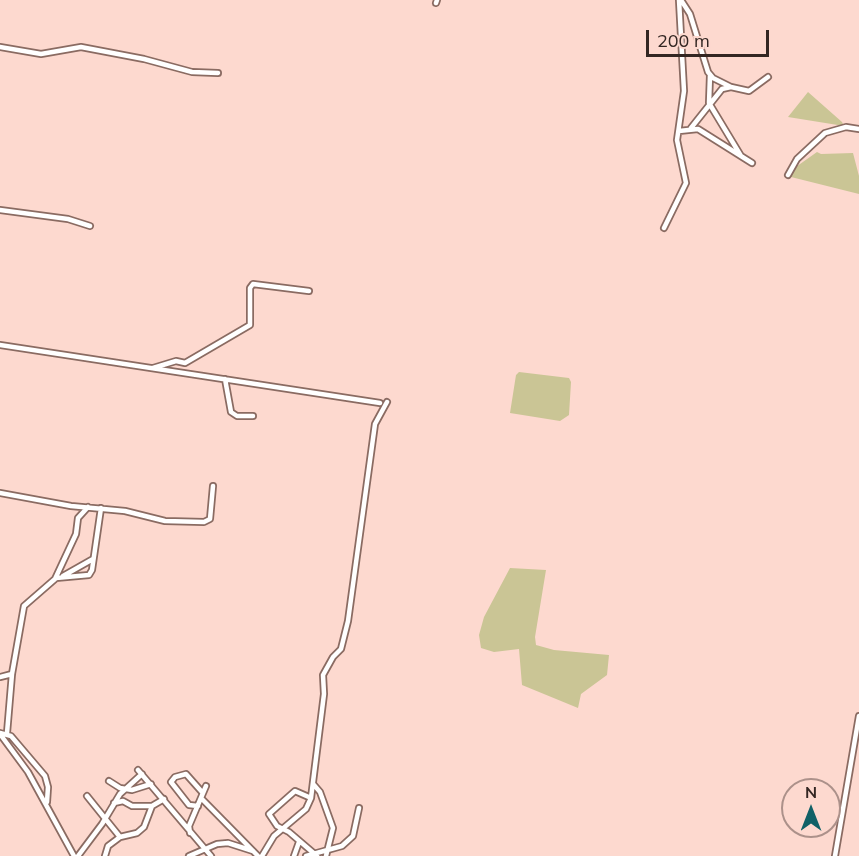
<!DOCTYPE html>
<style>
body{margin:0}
#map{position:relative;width:859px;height:856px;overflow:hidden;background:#fdd9cf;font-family:Mulish,sans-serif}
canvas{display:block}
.north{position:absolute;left:781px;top:778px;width:60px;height:60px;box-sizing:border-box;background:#fdd9cf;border:2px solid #ac918a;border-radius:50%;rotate:0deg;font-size:16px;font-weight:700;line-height:24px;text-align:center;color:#332622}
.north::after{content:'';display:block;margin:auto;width:21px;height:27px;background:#116167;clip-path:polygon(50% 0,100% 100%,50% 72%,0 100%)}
.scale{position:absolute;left:646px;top:30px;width:123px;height:27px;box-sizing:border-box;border:3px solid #332622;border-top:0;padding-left:8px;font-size:18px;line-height:21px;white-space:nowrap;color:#332622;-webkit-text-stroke:4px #fdd9cf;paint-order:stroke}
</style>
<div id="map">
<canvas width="859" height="856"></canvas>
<div class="north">N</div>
<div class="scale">200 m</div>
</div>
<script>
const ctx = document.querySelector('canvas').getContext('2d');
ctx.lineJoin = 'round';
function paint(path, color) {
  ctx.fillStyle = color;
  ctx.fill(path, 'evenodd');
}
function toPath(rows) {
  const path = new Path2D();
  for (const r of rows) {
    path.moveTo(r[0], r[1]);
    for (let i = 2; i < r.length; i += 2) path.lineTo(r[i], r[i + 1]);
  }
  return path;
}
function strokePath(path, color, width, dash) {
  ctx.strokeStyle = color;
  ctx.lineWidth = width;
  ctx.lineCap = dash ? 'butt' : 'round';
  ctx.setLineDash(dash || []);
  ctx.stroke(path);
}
paint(toPath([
 [808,92,842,122,844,126,788,117],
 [817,152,821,154,853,153,859,176,859,194,791,177,793,169],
 [519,372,569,378,571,382,569,415,560,421,510,413,516,375],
 [510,568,546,570,535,637,536,645,554,650,609,655,607,675,581,694,578,708,522,685,519,649,494,652,481,648,479,635,484,617]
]), '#cac595');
const minor = toPath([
 [681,0,690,14,708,72,713,78,731,87],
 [436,3,437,0],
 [0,47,41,54,81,47,144,59,192,72,218,73],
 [710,75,709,103,741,156],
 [691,128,722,89,731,87,749,91,768,77],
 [679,131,698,129,752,163],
 [788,175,797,159,825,133,846,127,859,129],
 [0,210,68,219,90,226],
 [664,228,686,183,677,140,684,91,679,0],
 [0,345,380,403],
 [153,368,176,361,185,363,250,325,250,288,253,284,309,291],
 [225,379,231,412,237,416,253,416],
 [0,493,71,506,125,511,165,521,204,522,210,519,213,486],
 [63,576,93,559],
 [56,578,89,575,92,570,101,508],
 [0,677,12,674],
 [0,733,11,736,45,776,48,787,47,802],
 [7,733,12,674,24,606,55,579,76,534,78,518,88,507],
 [0,734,28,772,74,856],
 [138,770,211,856],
 [109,781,120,788,132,790,151,784],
 [314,785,320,792,333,828,326,856],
 [87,796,120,837,137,833,144,827,152,806,164,799],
 [201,798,258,856],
 [311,798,295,791,269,814,277,826,289,832,317,856],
 [114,803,123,801,132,806,152,806],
 [198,806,189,805,171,782,175,777,186,774,202,792],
 [190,833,189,826,206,786],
 [78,856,102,824,120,794,142,774],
 [105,856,108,846,120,837],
 [189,856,217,844,228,843,253,851],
 [262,856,274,836,306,809,311,798,324,694,323,675,333,657,341,649,348,621,375,424,387,402],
 [294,856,299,842],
 [306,856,342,846,353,836,359,808],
 [835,856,859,716]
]);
strokePath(minor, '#8a6b62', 8);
strokePath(minor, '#fff', 4.5);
</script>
